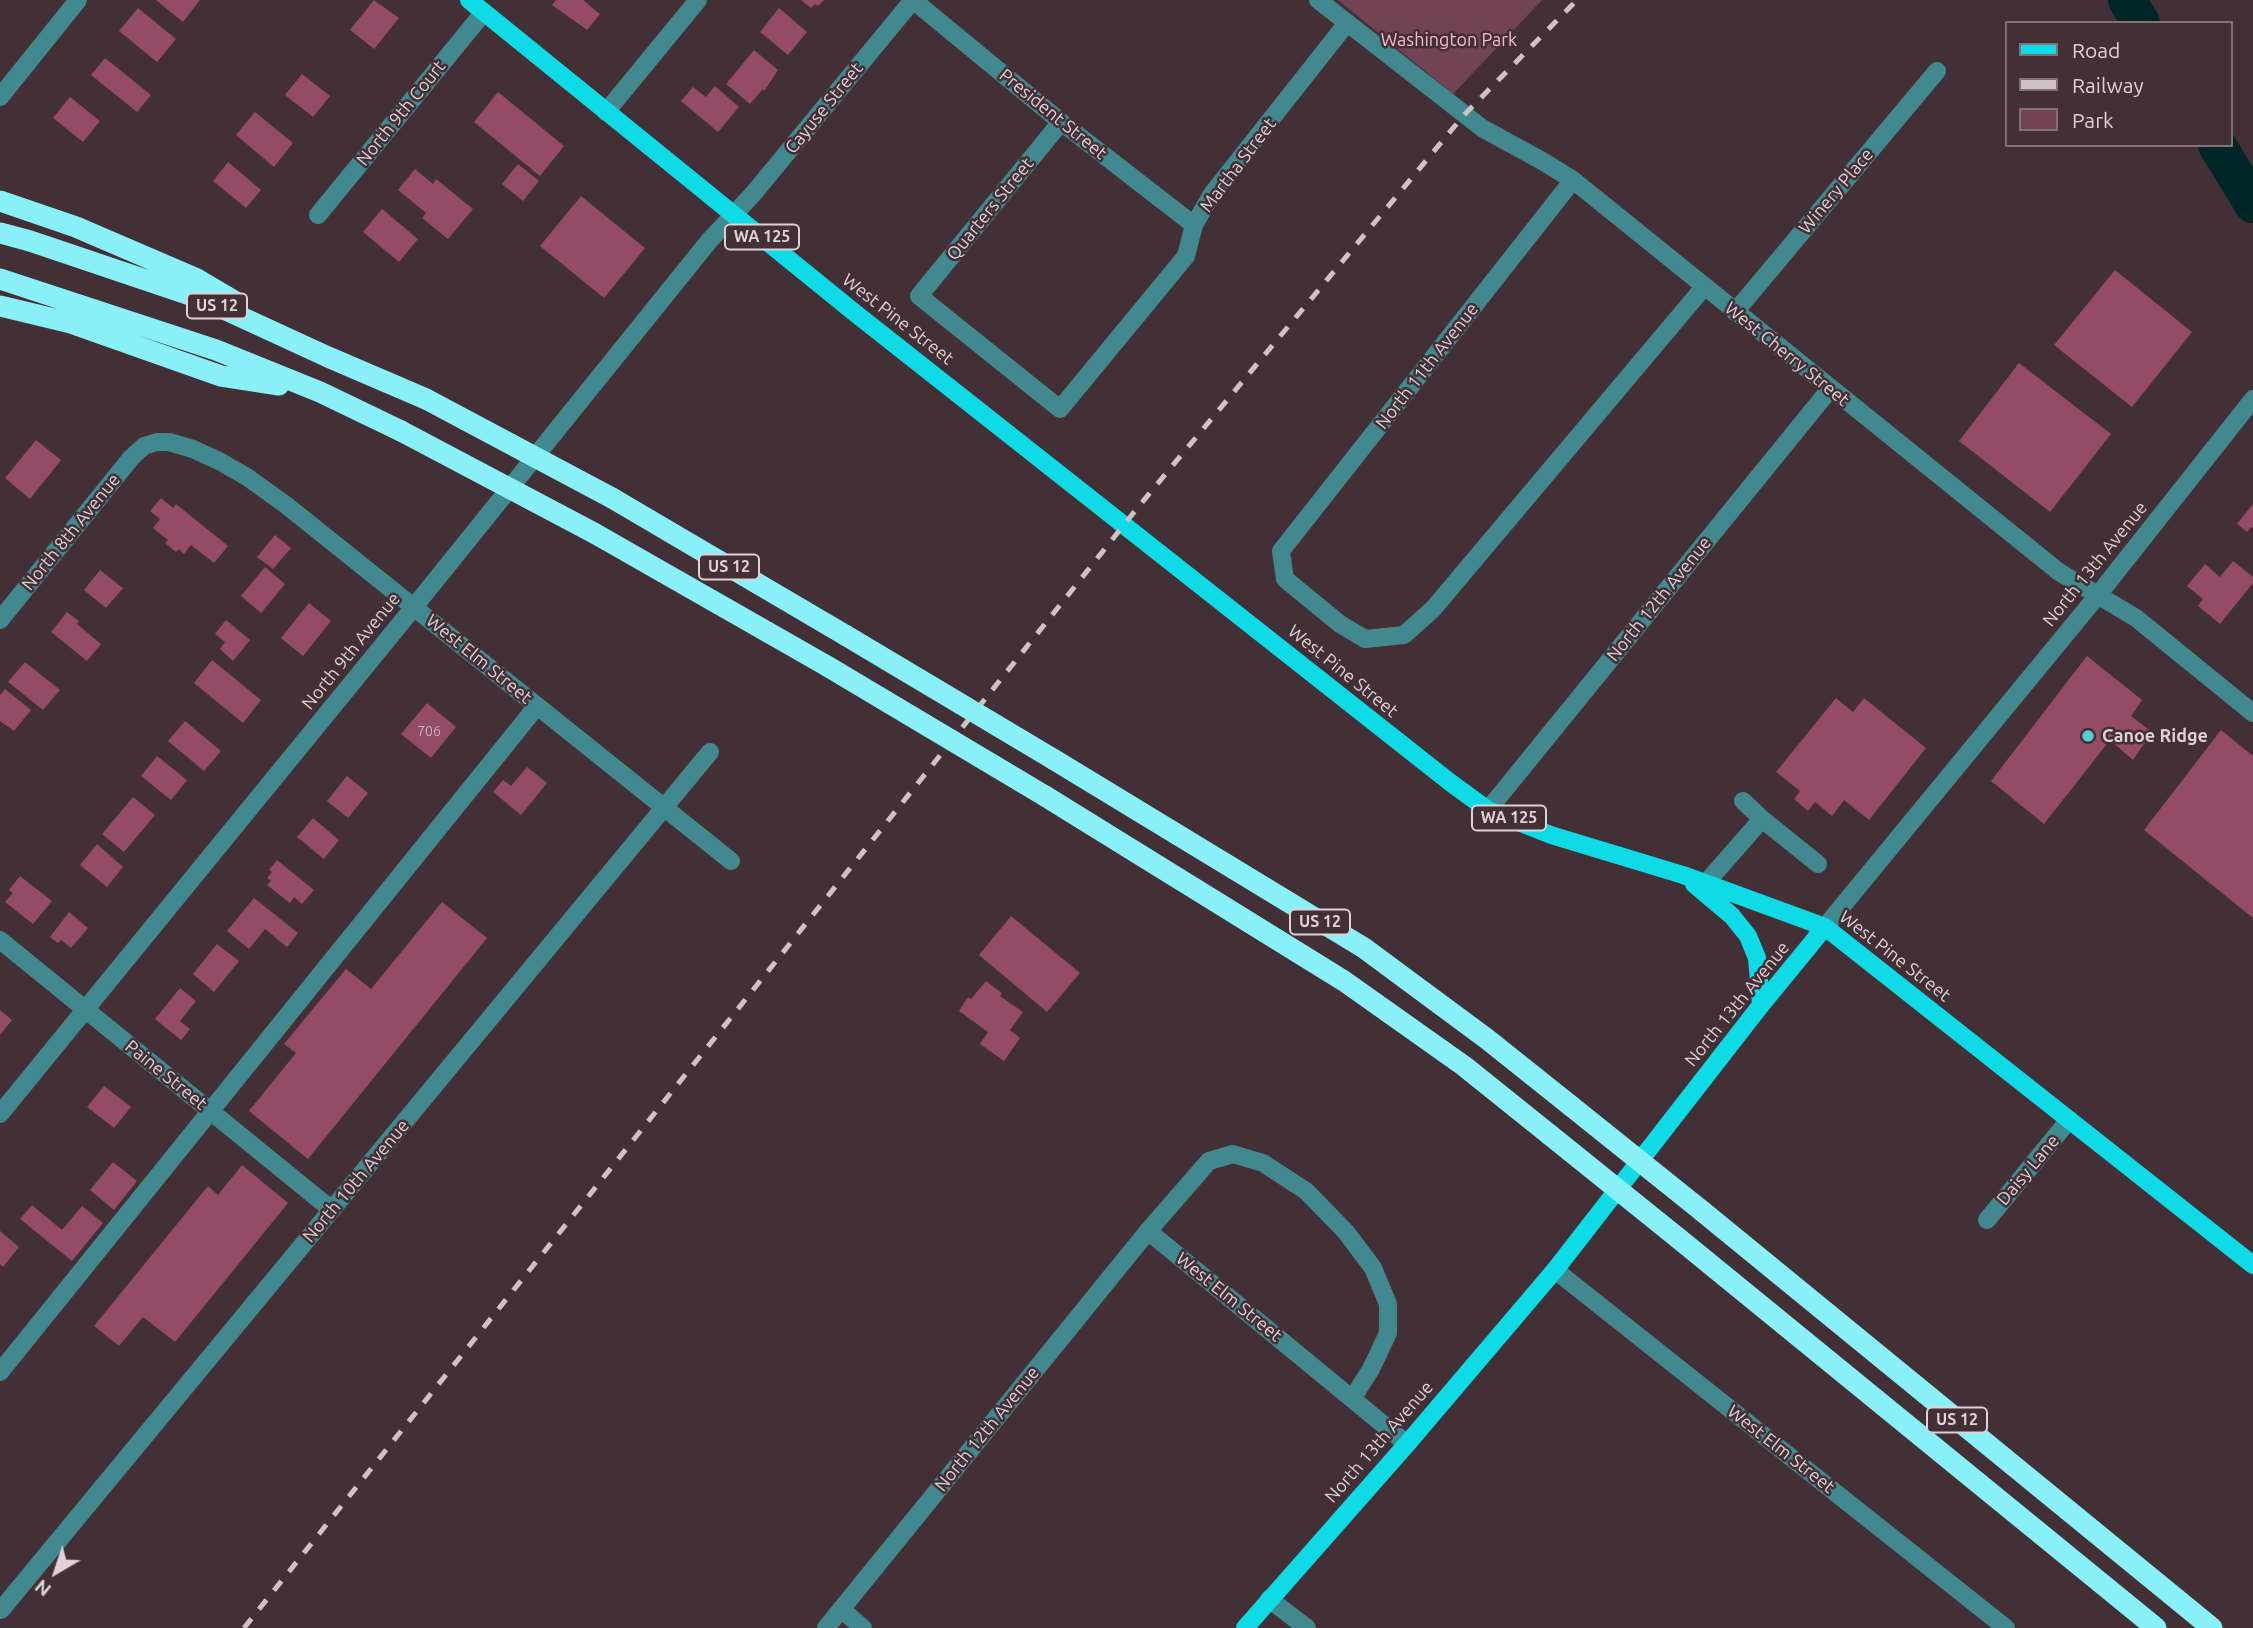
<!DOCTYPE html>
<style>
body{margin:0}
#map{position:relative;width:2253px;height:1628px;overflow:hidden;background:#433036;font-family:Ubuntu,sans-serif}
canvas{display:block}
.legend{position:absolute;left:2005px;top:21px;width:228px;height:126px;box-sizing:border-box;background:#433036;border:2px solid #817176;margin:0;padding:9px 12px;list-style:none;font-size:21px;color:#ded2d6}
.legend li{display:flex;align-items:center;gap:14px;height:35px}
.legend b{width:35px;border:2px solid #817176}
.north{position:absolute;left:21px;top:1537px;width:70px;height:70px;-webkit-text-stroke:5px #433036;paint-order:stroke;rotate:219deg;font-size:19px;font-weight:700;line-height:28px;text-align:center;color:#ded2d6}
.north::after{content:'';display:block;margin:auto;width:24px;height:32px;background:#ded2d6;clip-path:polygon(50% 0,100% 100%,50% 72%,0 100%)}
</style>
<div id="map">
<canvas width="2253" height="1628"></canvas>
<ul class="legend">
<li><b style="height:9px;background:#0fdbe7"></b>Road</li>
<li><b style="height:9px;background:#cec2c6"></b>Railway</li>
<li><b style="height:19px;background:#714353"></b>Park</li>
</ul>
<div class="north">N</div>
</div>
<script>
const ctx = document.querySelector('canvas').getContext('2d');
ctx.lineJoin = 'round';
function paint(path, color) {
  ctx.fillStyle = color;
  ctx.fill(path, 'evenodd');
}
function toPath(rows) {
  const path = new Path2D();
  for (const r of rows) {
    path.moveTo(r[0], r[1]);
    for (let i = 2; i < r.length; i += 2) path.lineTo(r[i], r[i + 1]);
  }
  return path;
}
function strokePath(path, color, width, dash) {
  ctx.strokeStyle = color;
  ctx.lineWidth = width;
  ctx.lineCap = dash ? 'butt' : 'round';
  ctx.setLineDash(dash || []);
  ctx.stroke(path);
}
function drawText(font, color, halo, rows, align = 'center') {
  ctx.font = font + ' Ubuntu,sans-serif';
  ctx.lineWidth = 5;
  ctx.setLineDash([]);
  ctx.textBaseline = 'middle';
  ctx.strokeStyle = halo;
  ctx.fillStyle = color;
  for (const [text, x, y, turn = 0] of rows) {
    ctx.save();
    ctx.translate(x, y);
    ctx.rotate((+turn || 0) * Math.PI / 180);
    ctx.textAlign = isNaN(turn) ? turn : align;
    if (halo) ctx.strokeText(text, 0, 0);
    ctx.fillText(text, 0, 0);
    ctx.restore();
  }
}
paint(toPath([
 [1338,0,1542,0,1453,94]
]), '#714353');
strokePath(toPath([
 [2127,0,2141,23],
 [2217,145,2253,204]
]), '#012628', 38);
paint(toPath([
 [156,0,200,0,183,22],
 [374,0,399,18,374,49,350,30],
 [556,0,583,0,600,14,587,30,552,5],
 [801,0,824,0,818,6,815,4,811,8],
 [138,8,176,39,157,62,119,31],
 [779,8,807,32,788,55,760,32],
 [754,50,778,70,764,91,763,89,750,104,726,84],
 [105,58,151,95,137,112,91,75],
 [302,74,330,96,313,117,285,95],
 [715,86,739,107,718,132,681,101,693,87,706,97],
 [498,92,564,146,540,176,474,122],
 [70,97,100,121,83,142,53,118],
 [255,112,293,143,274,167,236,135],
 [228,162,261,190,246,208,213,181],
 [518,164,539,181,523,201,502,184],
 [415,169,433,184,436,179,473,209,448,239,422,218,426,213,398,190],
 [581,196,645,248,604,298,540,246],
 [382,209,418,239,399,262,363,232],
 [2115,270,2192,332,2132,407,2054,345],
 [2019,363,2111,434,2050,512,1959,441],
 [36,440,61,460,30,499,5,478],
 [161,498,173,508,176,504,228,546,214,563,191,545,184,554,179,549,176,552,165,543,168,540,153,528,160,519,150,511],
 [2253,504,2253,528,2251,527,2247,532,2237,524],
 [275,535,291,548,273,569,257,557],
 [2233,561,2253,577,2253,583,2220,624,2198,606,2203,599,2187,586,2205,564,2220,577],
 [265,567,285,584,261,613,241,596],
 [100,570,123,588,106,608,84,590],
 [309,603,331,621,303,656,281,638],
 [67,612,79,621,77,624,101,644,87,661,51,632],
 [226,620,250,640,233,661,220,649,225,642,215,634],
 [2087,656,2142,700,2131,716,2152,732,2133,760,2110,740,2044,824,1991,781],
 [212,660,261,700,243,723,194,683],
 [25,662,60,690,43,710,8,682],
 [5,689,31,710,14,731,0,721,0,695],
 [1836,698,1853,712,1864,698,1926,748,1869,820,1844,800,1832,816,1815,802,1808,811,1794,799,1800,791,1776,772],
 [427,703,456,727,431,758,401,734],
 [185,721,221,751,204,771,168,741],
 [2221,730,2253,756,2253,918,2144,830],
 [157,756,187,780,171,800,141,776],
 [527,767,547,783,521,815,493,792,503,780,511,786],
 [347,776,368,793,348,818,327,801],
 [133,797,155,815,124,852,102,834],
 [313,818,339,840,324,859,297,837],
 [97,844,123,867,107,887,80,865],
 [277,860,314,890,302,904,294,897,290,903,267,885,271,881,267,878,272,872,269,870],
 [20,876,52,901,33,924,5,902,13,893,9,890],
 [254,898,298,933,287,947,265,929,249,949,227,931],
 [442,902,487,938,308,1159,249,1111,296,1053,284,1044,346,969,371,989],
 [69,912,88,928,71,948,61,940,58,943,50,937],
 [1011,916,1080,973,1047,1012,979,955],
 [217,944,239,961,214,992,193,974],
 [986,981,1002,993,1000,996,1023,1012,1010,1030,1020,1038,1004,1061,980,1044,988,1032,959,1011,968,997,971,999],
 [180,988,196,1001,180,1021,190,1029,181,1040,155,1019],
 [0,1010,12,1020,0,1035],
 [104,1086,131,1107,114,1128,87,1107],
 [113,1162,137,1181,114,1210,90,1190],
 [242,1165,288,1203,175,1342,143,1317,119,1346,94,1326,208,1186,218,1195],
 [32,1205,62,1230,82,1206,103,1223,72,1261,20,1219],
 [0,1231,19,1247,3,1267,0,1264]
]), '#934b66');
strokePath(toPath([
 [913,0,1061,122,1194,225],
 [1318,0,1482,128,1544,162,1573,180,2059,572,2136,618,2253,713],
 [0,97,78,0],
 [606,112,698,0],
 [1061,122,919,296,1060,409,1186,256,1194,225,1212,194,1347,23],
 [1573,180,1281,551,1285,579,1340,624,1365,639,1404,635,1433,609,1704,287],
 [318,215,484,12],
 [1735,312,1937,71],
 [0,620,131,458,144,446,157,442,169,442,193,449,221,462,247,477,286,505,731,861],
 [1488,810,1830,389],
 [1762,819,1818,864],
 [1706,883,1762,819,1743,801],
 [1825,927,2098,595,2253,399],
 [0,940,332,1210],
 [0,1114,414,607,709,241,753,194,913,0],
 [1987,1220,2069,1120],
 [1148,1231,1407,1444],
 [1555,1270,2006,1628],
 [0,1372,537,706],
 [1269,1599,1307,1628],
 [0,1609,1,1610,710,752],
 [841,1609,863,1628],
 [826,1628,1148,1231,1209,1161,1233,1154,1263,1163,1306,1191,1346,1232,1373,1268,1388,1304,1388,1333,1371,1369,1352,1399]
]), '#41898e', 18);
strokePath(toPath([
 [469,0,855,313,1451,783,1488,810,1551,835,1683,875,1825,927,2253,1265],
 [1694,884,1732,916,1748,936,1757,958,1761,1005],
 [1245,1628,1407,1444,1555,1270,1761,1005,1825,927]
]), '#0fdbe7', 18);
strokePath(toPath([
 [0,201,76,227,197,279,236,302],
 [0,233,30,241,202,299,328,357,426,399],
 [0,279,216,350,320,392,401,431],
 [0,306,71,323,221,376,279,385],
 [612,498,845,635],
 [594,533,827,666],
 [1053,759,1364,948,1487,1039,1571,1106],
 [1045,796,1344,981,1464,1066,1550,1135],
 [1702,1211,2212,1628],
 [1678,1238,2156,1628]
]), '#89f0f8', 21);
strokePath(toPath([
 [244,1628,1139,506,1464,115,1577,0]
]), '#cec2c6', 5, [12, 12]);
strokePath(toPath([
 [426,399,612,498],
 [401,431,594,533],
 [845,635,1053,759],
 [827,666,1045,796],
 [1571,1106,1702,1211],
 [1550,1135,1678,1238]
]), '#89f0f8', 21);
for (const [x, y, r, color] of [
 [2088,736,7,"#51ccd5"]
]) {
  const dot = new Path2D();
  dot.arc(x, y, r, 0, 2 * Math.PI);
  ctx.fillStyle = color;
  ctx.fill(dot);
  strokePath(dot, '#433036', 2.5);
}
drawText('14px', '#cbb0ba', null, [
 ["706",429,731]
]);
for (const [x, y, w] of [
 [762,237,74],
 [217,306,60],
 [729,567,60],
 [1509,818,74],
 [1320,922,60],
 [1957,1420,60]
]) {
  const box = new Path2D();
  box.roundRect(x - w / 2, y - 12.5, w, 25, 5);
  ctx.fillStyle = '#433036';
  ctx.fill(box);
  strokePath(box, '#ded2d6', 2);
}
drawText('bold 16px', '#ded2d6', null, [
 ["WA 125",762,237],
 ["US 12",217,306],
 ["US 12",729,567],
 ["WA 125",1509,818],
 ["US 12",1320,922],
 ["US 12",1957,1420]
]);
drawText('18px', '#fbbbd0', '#433036', [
 ["Washington Park",1449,40]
]);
drawText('18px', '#ded2d6', '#433036', [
 ["Cayuse Street",824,108,-51],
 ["North 9th Court",401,113,-51],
 ["President Street",1053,114,39],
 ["Martha Street",1238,165,-53],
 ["Winery Place",1836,191,-50],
 ["Quarters Street",990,209,-51],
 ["West Pine Street",898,319,38],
 ["West Cherry Street",1787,354,39],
 ["North 11th Avenue",1427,366,-52],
 ["North 8th Avenue",71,532,-51],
 ["North 13th Avenue",2095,564,-51],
 ["North 12th Avenue",1659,599,-51],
 ["North 9th Avenue",351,651,-51],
 ["West Elm Street",479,659,39],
 ["West Pine Street",1343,671,39],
 ["West Pine Street",1895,956,38],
 ["North 13th Avenue",1737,1004,-51],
 ["Paine Street",166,1075,39],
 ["Daisy Lane",2028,1170,-50],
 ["North 10th Avenue",356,1181,-50],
 ["West Elm Street",1229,1297,39],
 ["North 12th Avenue",987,1429,-51],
 ["North 13th Avenue",1379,1442,-49],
 ["West Elm Street",1781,1449,38]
]);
drawText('bold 18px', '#ded2d6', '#433036', [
 ["Canoe Ridge",2102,736]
], 'left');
</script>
